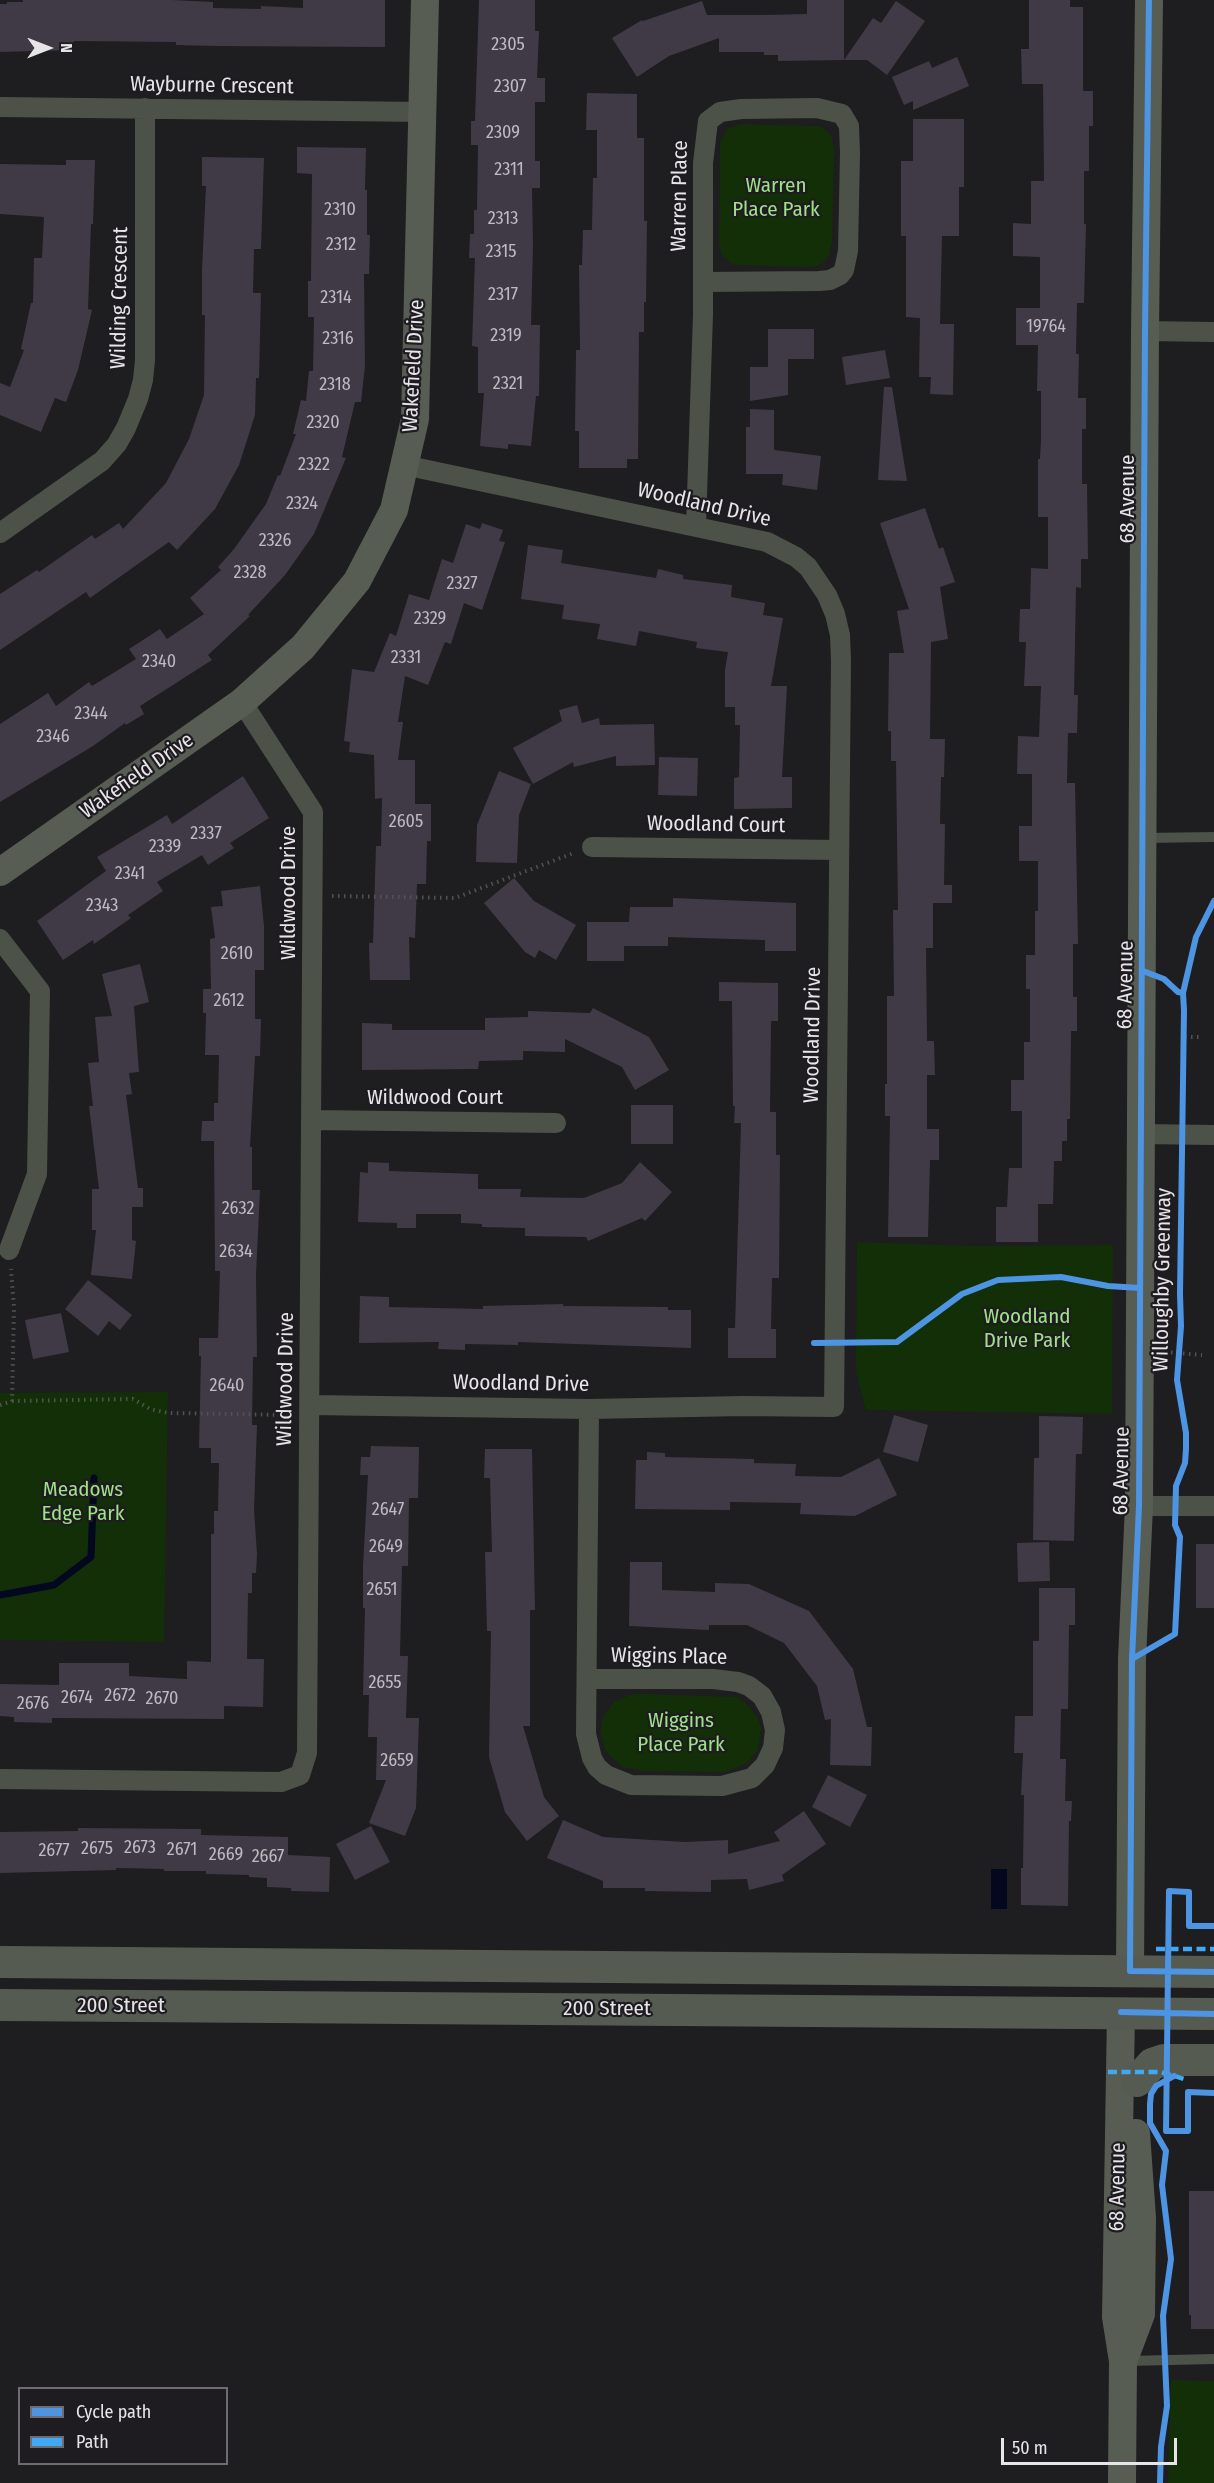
<!DOCTYPE html>
<style>
body{margin:0}
#map{position:relative;width:1214px;height:2483px;overflow:hidden;background:#1e1d20;font-family:"Fira Sans Condensed",sans-serif}
canvas{display:block}
.legend{position:absolute;left:18px;top:2387px;width:210px;height:78px;box-sizing:border-box;background:#1e1c21;border:2px solid #6e6c71;margin:0;padding:8px 10px;list-style:none;font-size:18px;color:#e7e5e8}
.legend li{display:flex;align-items:center;gap:12px;height:30px}
.legend b{width:30px;border:2px solid #6e6c71}
.north{position:absolute;left:18px;top:18px;width:60px;height:60px;-webkit-text-stroke:4px #1e1c21;paint-order:stroke;rotate:90deg;font-size:16px;font-weight:700;line-height:24px;text-align:center;color:#e7e5e8}
.north::after{content:'';display:block;margin:auto;width:21px;height:27px;background:#e7e5e8;clip-path:polygon(50% 0,100% 100%,50% 72%,0 100%)}
.scale{position:absolute;left:1001px;top:2438px;width:176px;height:27px;box-sizing:border-box;border:3px solid #e7e5e8;border-top:0;padding-left:8px;font-size:18px;line-height:21px;white-space:nowrap;color:#e7e5e8;-webkit-text-stroke:4px #1e1c21;paint-order:stroke}
</style>
<div id="map">
<canvas width="1214" height="2483"></canvas>
<ul class="legend">
<li><b style="height:8px;background:#4d94e3"></b>Cycle path</li>
<li><b style="height:8px;background:#3fa9f5"></b>Path</li>
</ul>
<div class="north">N</div>
<div class="scale">50 m</div>
</div>
<script>
const ctx = document.querySelector('canvas').getContext('2d');
ctx.lineJoin = 'round';
function paint(path, color) {
  ctx.fillStyle = color;
  ctx.fill(path, 'evenodd');
}
function toPath(rows) {
  const path = new Path2D();
  for (const r of rows) {
    path.moveTo(r[0], r[1]);
    for (let i = 2; i < r.length; i += 2) path.lineTo(r[i], r[i + 1]);
  }
  return path;
}
function strokePath(path, color, width, dash) {
  ctx.strokeStyle = color;
  ctx.lineWidth = width;
  ctx.lineCap = dash ? 'butt' : 'round';
  ctx.setLineDash(dash || []);
  ctx.stroke(path);
}
function drawText(font, color, halo, rows, align = 'center') {
  ctx.font = font + ' "Fira Sans Condensed",sans-serif';
  ctx.lineWidth = 4.5;
  ctx.setLineDash([]);
  ctx.textBaseline = 'middle';
  ctx.strokeStyle = halo;
  ctx.fillStyle = color;
  for (const [text, x, y, turn = 0] of rows) {
    ctx.save();
    ctx.translate(x, y);
    ctx.rotate((+turn || 0) * Math.PI / 180);
    ctx.textAlign = isNaN(turn) ? turn : align;
    if (halo) ctx.strokeText(text, 0, 0);
    ctx.fillText(text, 0, 0);
    ctx.restore();
  }
}
paint(toPath([
 [740,124,817,126,823,128,831,135,834,150,832,242,829,256,822,264,812,267,738,265,732,264,722,256,719,245,720,143,726,130],
 [857,1242,972,1246,1113,1245,1112,1414,866,1410,856,1373],
 [168,1392,164,1642,0,1640,0,1393],
 [639,1694,737,1697,745,1702,758,1718,761,1728,758,1750,747,1763,726,1772,645,1771,623,1767,606,1752,601,1736,601,1727,603,1717,614,1702,630,1695],
 [1171,2380,1214,2381,1214,2483,1168,2483]
]), '#132f07');
paint(toPath([
 [991,1869,1007,1869,1007,1909,991,1909]
]), '#03071f');
strokePath(toPath([
 [0,1595,54,1585,91,1557,94,1478]
]), '#03071f', 7);
paint(toPath([
 [23,0,172,0,213,2,213,8,261,9,261,6,303,8,303,0,385,0,385,47,217,46,176,45,176,42,74,41,74,50,0,52,0,4,7,4,7,2,23,2],
 [479,0,535,0,535,31,539,31,537,78,545,78,545,102,535,102,535,161,540,161,540,188,532,188,533,246,531,325,540,325,539,396,536,396,531,446,508,444,508,449,480,446,484,393,478,393,478,347,472,346,475,258,469,258,470,234,474,234,474,210,477,210,478,145,471,145,471,121,475,121],
 [807,0,844,0,844,60,778,61,778,55,764,55,764,52,719,52,719,38,669,56,637,77,612,38,642,20,643,21,702,1,707,15,764,15,807,14],
 [1029,0,1070,0,1070,7,1083,7,1083,91,1093,91,1093,126,1089,126,1089,171,1084,171,1084,224,1086,224,1084,303,1077,303,1076,354,1079,354,1078,398,1086,398,1086,429,1082,429,1082,484,1087,484,1088,559,1081,559,1081,588,1076,587,1074,695,1078,695,1077,733,1068,733,1067,783,1075,783,1078,944,1073,944,1073,997,1077,997,1077,1031,1071,1031,1070,1119,1067,1119,1067,1141,1062,1141,1062,1161,1054,1161,1053,1204,1038,1204,1038,1242,996,1242,996,1207,1007,1207,1009,1168,1022,1168,1022,1111,1011,1111,1011,1080,1024,1080,1024,1042,1030,1042,1030,989,1026,989,1026,955,1035,955,1035,911,1038,911,1038,861,1019,861,1019,826,1032,826,1032,774,1017,774,1018,736,1039,737,1041,686,1024,686,1026,642,1019,642,1020,609,1030,609,1031,568,1048,569,1048,517,1038,517,1038,459,1040,459,1041,440,1041,391,1037,391,1038,345,1016,345,1016,308,1040,308,1040,257,1013,256,1013,223,1031,224,1031,181,1044,181,1043,84,1022,84,1021,49,1029,49],
 [896,1,925,21,887,75,867,60,844,60,873,18,881,23],
 [957,57,969,86,913,110,913,101,904,105,892,77,929,61,932,68],
 [587,93,637,94,637,138,644,138,644,221,647,221,646,302,644,302,644,332,639,332,638,459,627,459,627,468,579,468,579,431,575,431,576,350,580,350,579,265,582,265,583,230,592,230,593,178,597,178,597,130,586,130],
 [913,119,964,119,964,187,959,187,959,236,942,236,940,324,954,324,953,395,930,394,931,377,919,377,920,318,906,317,906,236,901,236,901,161,913,161],
 [297,147,366,148,365,190,367,190,367,235,370,235,369,274,364,274,365,366,361,402,355,402,342,457,346,458,314,534,285,575,248,615,250,616,208,655,212,660,140,706,144,714,126,725,125,723,93,746,0,802,0,724,48,693,56,706,89,682,92,686,136,659,129,649,160,629,167,639,204,614,190,598,221,570,218,567,234,549,266,504,278,475,280,476,296,434,293,434,301,400,306,401,309,371,313,371,314,317,308,317,308,281,311,281,312,174,297,173],
 [202,157,264,158,261,249,254,249,253,293,261,293,259,378,256,378,255,415,239,465,215,509,177,550,169,542,90,598,86,592,0,650,0,594,37,570,39,572,92,535,95,539,119,523,123,529,166,483,189,439,204,395,205,315,202,315,202,270,206,186,202,186],
 [66,160,95,160,93,224,91,224,88,309,92,310,78,370,66,402,55,398,41,432,0,415,0,383,10,387,24,350,21,349,31,303,33,303,34,258,42,258,44,217,0,214,0,164,66,165],
 [768,329,814,329,814,359,788,359,788,395,750,401,750,367,768,367],
 [885,350,890,378,846,385,842,357],
 [884,387,892,387,907,481,878,480],
 [750,409,774,410,774,450,821,456,817,490,782,485,783,474,746,474,746,427,750,427],
 [925,508,939,549,943,547,955,582,940,587,948,639,931,642,930,739,945,739,944,777,941,777,940,824,945,824,944,885,952,885,952,903,933,903,933,948,926,948,927,1041,934,1041,935,1075,927,1075,927,1129,939,1129,939,1160,930,1160,928,1237,888,1237,890,1116,885,1116,885,1084,887,1084,887,996,894,996,893,910,898,910,896,761,891,761,891,731,888,731,889,653,904,653,897,611,909,609,880,523],
 [482,523,503,530,499,541,505,542,482,610,464,603,451,644,445,642,428,685,405,676,398,722,403,722,398,760,415,760,415,804,431,804,431,841,427,841,426,884,417,884,415,938,409,937,410,980,370,980,369,943,373,943,376,846,381,846,382,798,375,799,374,755,349,752,350,742,344,741,352,669,374,672,390,633,396,636,409,594,429,600,442,559,453,563,466,524,480,529],
 [528,545,563,550,561,563,656,578,658,569,683,575,683,579,732,585,731,597,765,603,763,615,783,618,771,686,787,686,782,777,792,777,792,808,734,809,734,778,739,777,740,725,735,725,735,707,725,707,725,670,728,652,696,648,697,642,639,631,636,646,597,639,600,624,562,619,564,605,521,599],
 [577,705,582,723,599,718,600,725,654,724,655,765,616,766,616,756,574,767,573,762,533,784,513,748,562,721,559,710],
 [659,757,698,758,697,796,658,795],
 [499,771,531,784,519,815,517,863,476,862,477,825],
 [243,776,269,818,230,843,234,848,208,865,202,855,157,882,163,891,128,915,131,918,94,944,93,940,63,960,37,921,106,871,97,857,167,815,172,824],
 [514,878,534,901,576,925,556,960,539,950,535,958,525,952,484,903],
 [260,886,264,926,264,970,255,970,255,1019,261,1019,260,1056,255,1056,250,1147,252,1147,252,1190,260,1190,256,1275,257,1357,253,1357,252,1425,257,1425,254,1510,257,1554,256,1573,252,1573,252,1593,248,1593,247,1659,264,1659,263,1707,224,1706,224,1719,52,1718,52,1723,14,1722,14,1717,0,1716,0,1684,59,1685,59,1663,129,1663,129,1676,187,1679,187,1661,211,1662,211,1534,214,1534,214,1511,218,1511,219,1463,211,1463,211,1448,199,1448,201,1356,199,1356,199,1338,218,1338,220,1271,215,1271,214,1141,201,1141,202,1121,214,1121,214,1103,218,1103,219,1055,205,1055,206,1013,203,1013,203,989,211,989,210,939,215,938,211,907,223,906,221,891],
 [673,898,796,903,796,951,765,951,765,940,668,937,668,946,624,946,624,961,587,961,587,922,629,922,630,907,673,907],
 [140,964,149,1002,134,1006,139,1072,129,1073,132,1094,126,1095,138,1188,143,1188,143,1207,132,1207,132,1240,136,1241,132,1279,91,1275,96,1230,92,1230,92,1189,99,1189,89,1106,93,1106,88,1063,99,1062,95,1017,112,1016,102,974],
 [719,982,778,983,778,1021,771,1021,770,1112,776,1112,776,1155,780,1155,779,1278,772,1278,771,1329,776,1329,776,1358,728,1358,728,1328,735,1328,741,1123,734,1123,735,1106,733,1106,732,1001,719,1001],
 [593,1008,649,1037,669,1070,635,1090,622,1067,565,1039,565,1052,523,1051,523,1060,479,1061,478,1069,362,1070,362,1023,392,1024,392,1030,485,1030,485,1018,528,1017,528,1011,590,1013],
 [631,1105,673,1105,673,1144,631,1144],
 [368,1162,389,1163,389,1171,478,1174,478,1189,521,1189,520,1197,584,1198,622,1183,640,1162,672,1192,645,1221,642,1218,588,1241,586,1237,525,1236,525,1228,482,1227,482,1224,461,1223,461,1214,416,1214,416,1228,397,1228,397,1223,358,1222,360,1172,368,1173],
 [88,1280,132,1315,120,1330,109,1321,98,1336,65,1309],
 [360,1296,389,1297,389,1307,483,1309,483,1306,563,1304,563,1306,668,1307,668,1310,691,1310,691,1348,518,1342,518,1345,465,1344,465,1350,438,1349,439,1342,359,1343],
 [61,1313,69,1352,33,1359,25,1320],
 [894,1415,928,1425,918,1462,883,1452],
 [1039,1416,1083,1417,1082,1454,1076,1454,1074,1541,1033,1540,1034,1458,1039,1458],
 [371,1446,419,1447,418,1498,409,1498,408,1566,402,1566,400,1656,408,1656,406,1718,419,1718,416,1808,405,1836,369,1823,386,1780,376,1780,377,1737,368,1737,369,1695,363,1695,365,1608,363,1608,363,1566,368,1475,360,1475,361,1457,370,1457],
 [485,1449,532,1449,535,1610,530,1610,530,1726,523,1726,544,1797,559,1816,527,1841,505,1812,489,1757,491,1631,487,1631,485,1552,492,1552,490,1478,484,1478],
 [647,1452,665,1453,665,1457,754,1459,754,1463,796,1464,795,1476,841,1477,879,1458,897,1495,855,1516,800,1514,801,1503,730,1502,730,1510,635,1509,636,1460,647,1460],
 [1049,1542,1050,1581,1018,1582,1017,1543],
 [1196,1544,1214,1544,1214,1608,1196,1608],
 [630,1562,662,1562,662,1590,715,1592,715,1583,749,1584,809,1611,853,1669,867,1727,872,1727,871,1766,830,1765,831,1719,825,1720,817,1686,784,1643,747,1625,709,1625,709,1630,629,1626],
 [1039,1588,1075,1588,1075,1625,1069,1625,1068,1709,1061,1709,1060,1759,1066,1759,1065,1801,1072,1801,1071,1821,1069,1821,1068,1906,1021,1905,1021,1868,1023,1868,1024,1795,1021,1795,1023,1753,1014,1753,1015,1716,1033,1716,1033,1641,1039,1641],
 [828,1775,867,1795,850,1827,812,1807],
 [804,1811,826,1844,782,1875,784,1881,749,1890,747,1879,711,1880,711,1892,645,1891,645,1888,603,1888,603,1881,547,1858,563,1820,603,1837,685,1842,728,1840,728,1854,780,1841,774,1832],
 [371,1826,390,1862,355,1880,336,1844],
 [78,1828,201,1829,201,1835,288,1837,288,1855,330,1857,329,1892,291,1891,291,1888,267,1887,267,1878,249,1877,249,1875,206,1874,206,1871,164,1871,164,1869,116,1868,116,1870,0,1873,0,1832,78,1831],
 [1189,2191,1214,2191,1214,2329,1191,2329,1191,2315,1189,2315]
]), '#403a47');
strokePath(toPath([
 [332,896,455,898,574,853],
 [1185,1037,1200,1037],
 [1165,1352,1202,1355],
 [12,1401,133,1399,150,1409,168,1413,290,1415],
 [0,1405,12,1401,14,1308,11,1269]
]), '#515350', 4, [1.5, 4.5]);
strokePath(toPath([
 [1143,838,1214,837],
 [1127,2361,1214,2359]
]), '#4d5249', 10);
strokePath(toPath([
 [0,107,424,112],
 [1145,331,1214,332],
 [696,526,703,314,703,163,708,121,720,112,741,109,817,108,842,114,849,126,850,153,848,251,844,270,840,275,830,280,819,281,703,282],
 [0,533,102,461,117,444,126,428,138,399,143,380,145,360,145,108],
 [592,847,839,850],
 [0,939,40,991,37,1174,9,1250],
 [313,1120,556,1123],
 [1140,1134,1214,1135],
 [310,1405,589,1409,743,1406,834,1407,841,661,840,635,835,614,827,595,808,567,796,557,767,542,404,465],
 [1139,1506,1214,1506],
 [587,1679,713,1679,738,1682,749,1686,762,1696,771,1712,775,1730,773,1748,765,1765,752,1778,722,1786,631,1785,606,1775,597,1767,592,1758,586,1734,589,1409],
 [0,1779,281,1782,300,1775,307,1753,313,812,242,702]
]), '#4d5249', 20);
strokePath(toPath([
 [0,872,242,702,303,647,357,581,394,510,415,419,425,0],
 [1130,1971,1132,1659,1139,1506,1145,331,1149,0],
 [1121,2012,1116,2317,1123,2361,1122,2483],
 [1124,2359,1141,2314,1142,2218,1136,2133]
]), '#585d53', 28);
strokePath(toPath([
 [0,1962,1214,1972],
 [0,2005,1214,2014],
 [1137,2081,1152,2064,1164,2060,1214,2060]
]), '#565b52', 32);
strokePath(toPath([
 [1156,1949,1214,1949],
 [1108,2072,1161,2072,1184,2079]
]), '#3fa9f5', 4.5, [9, 4.5]);
strokePath(toPath([
 [1149,0,1145,331,1139,1506,1132,1659,1130,1971,1214,1972],
 [1183,993,1196,937,1214,901],
 [814,1343,897,1342,962,1294,998,1280,1061,1277,1108,1286,1140,1288],
 [1132,1659,1175,1634,1180,1537,1175,1525,1176,1486,1185,1463,1186,1449,1186,1433,1177,1380,1181,1326,1180,1294,1184,1010,1183,993,1178,992,1164,979,1143,971],
 [1214,1926,1189,1926,1189,1892,1169,1891,1166,2131,1188,2131,1188,2092,1214,2093],
 [1121,2012,1214,2014],
 [1160,2483,1161,2447,1167,2406,1163,2316,1171,2259,1162,2185,1166,2151,1150,2123,1150,2104,1151,2094,1156,2086,1174,2076]
]), '#4d94e3', 6);
drawText('18px', '#bdbac0', null, [
 ["2305",508,45],
 ["2307",510,87],
 ["2309",503,133],
 ["2311",509,170],
 ["2310",340,210],
 ["2313",503,219],
 ["2312",341,245],
 ["2315",501,252],
 ["2317",503,295],
 ["2314",336,298],
 ["19764",1046,327],
 ["2319",506,336],
 ["2316",338,339],
 ["2321",508,384],
 ["2318",335,385],
 ["2320",323,423],
 ["2322",314,465],
 ["2324",302,504],
 ["2326",275,541],
 ["2328",250,573],
 ["2327",462,584],
 ["2329",430,619],
 ["2331",406,658],
 ["2340",159,662],
 ["2344",91,714],
 ["2346",53,737],
 ["2605",406,822],
 ["2337",206,834],
 ["2339",165,847],
 ["2341",130,874],
 ["2343",102,906],
 ["2610",237,954],
 ["2612",229,1001],
 ["2632",238,1209],
 ["2634",236,1252],
 ["2640",227,1386],
 ["2647",388,1510],
 ["2649",386,1547],
 ["2651",382,1590],
 ["2655",385,1683],
 ["2672",120,1696],
 ["2674",77,1698],
 ["2670",162,1699],
 ["2676",33,1704],
 ["2659",397,1761],
 ["2673",140,1848],
 ["2675",97,1849],
 ["2671",182,1850],
 ["2677",54,1851],
 ["2669",226,1855],
 ["2667",268,1857]
]);
drawText('21px', '#e7e5e8', '#1e1c21', [
 ["Wayburne Crescent",212,86,1],
 ["Warren Place",680,196,-89],
 ["Wilding Crescent",120,298,-89],
 ["Wakefield Drive",414,366,-87],
 ["68 Avenue",1128,499,-90],
 ["Woodland Drive",704,505,13],
 ["Wakefield Drive",137,776,-35],
 ["Woodland Court",716,825,1],
 ["Wildwood Drive",289,893,-90],
 ["68 Avenue",1126,985,-89],
 ["Woodland Drive",813,1035,-89],
 ["Wildwood Court",435,1098],
 ["Willoughby Greenway",1163,1280,-89],
 ["Wildwood Drive",286,1379,-89],
 ["Woodland Drive",521,1384,1],
 ["68 Avenue",1122,1471,-89],
 ["Wiggins Place",669,1657,1],
 ["200 Street",121,2006],
 ["200 Street",607,2009],
 ["68 Avenue",1118,2187,-89]
]);
drawText('21px', '#9ee186', '#1e1c21', [
 ["Warren",776,186],
 ["Place Park",776,210],
 ["Woodland",1027,1317],
 ["Drive Park",1027,1341],
 ["Meadows",83,1490],
 ["Edge Park",83,1514],
 ["Wiggins",681,1721],
 ["Place Park",681,1745]
]);
</script>
